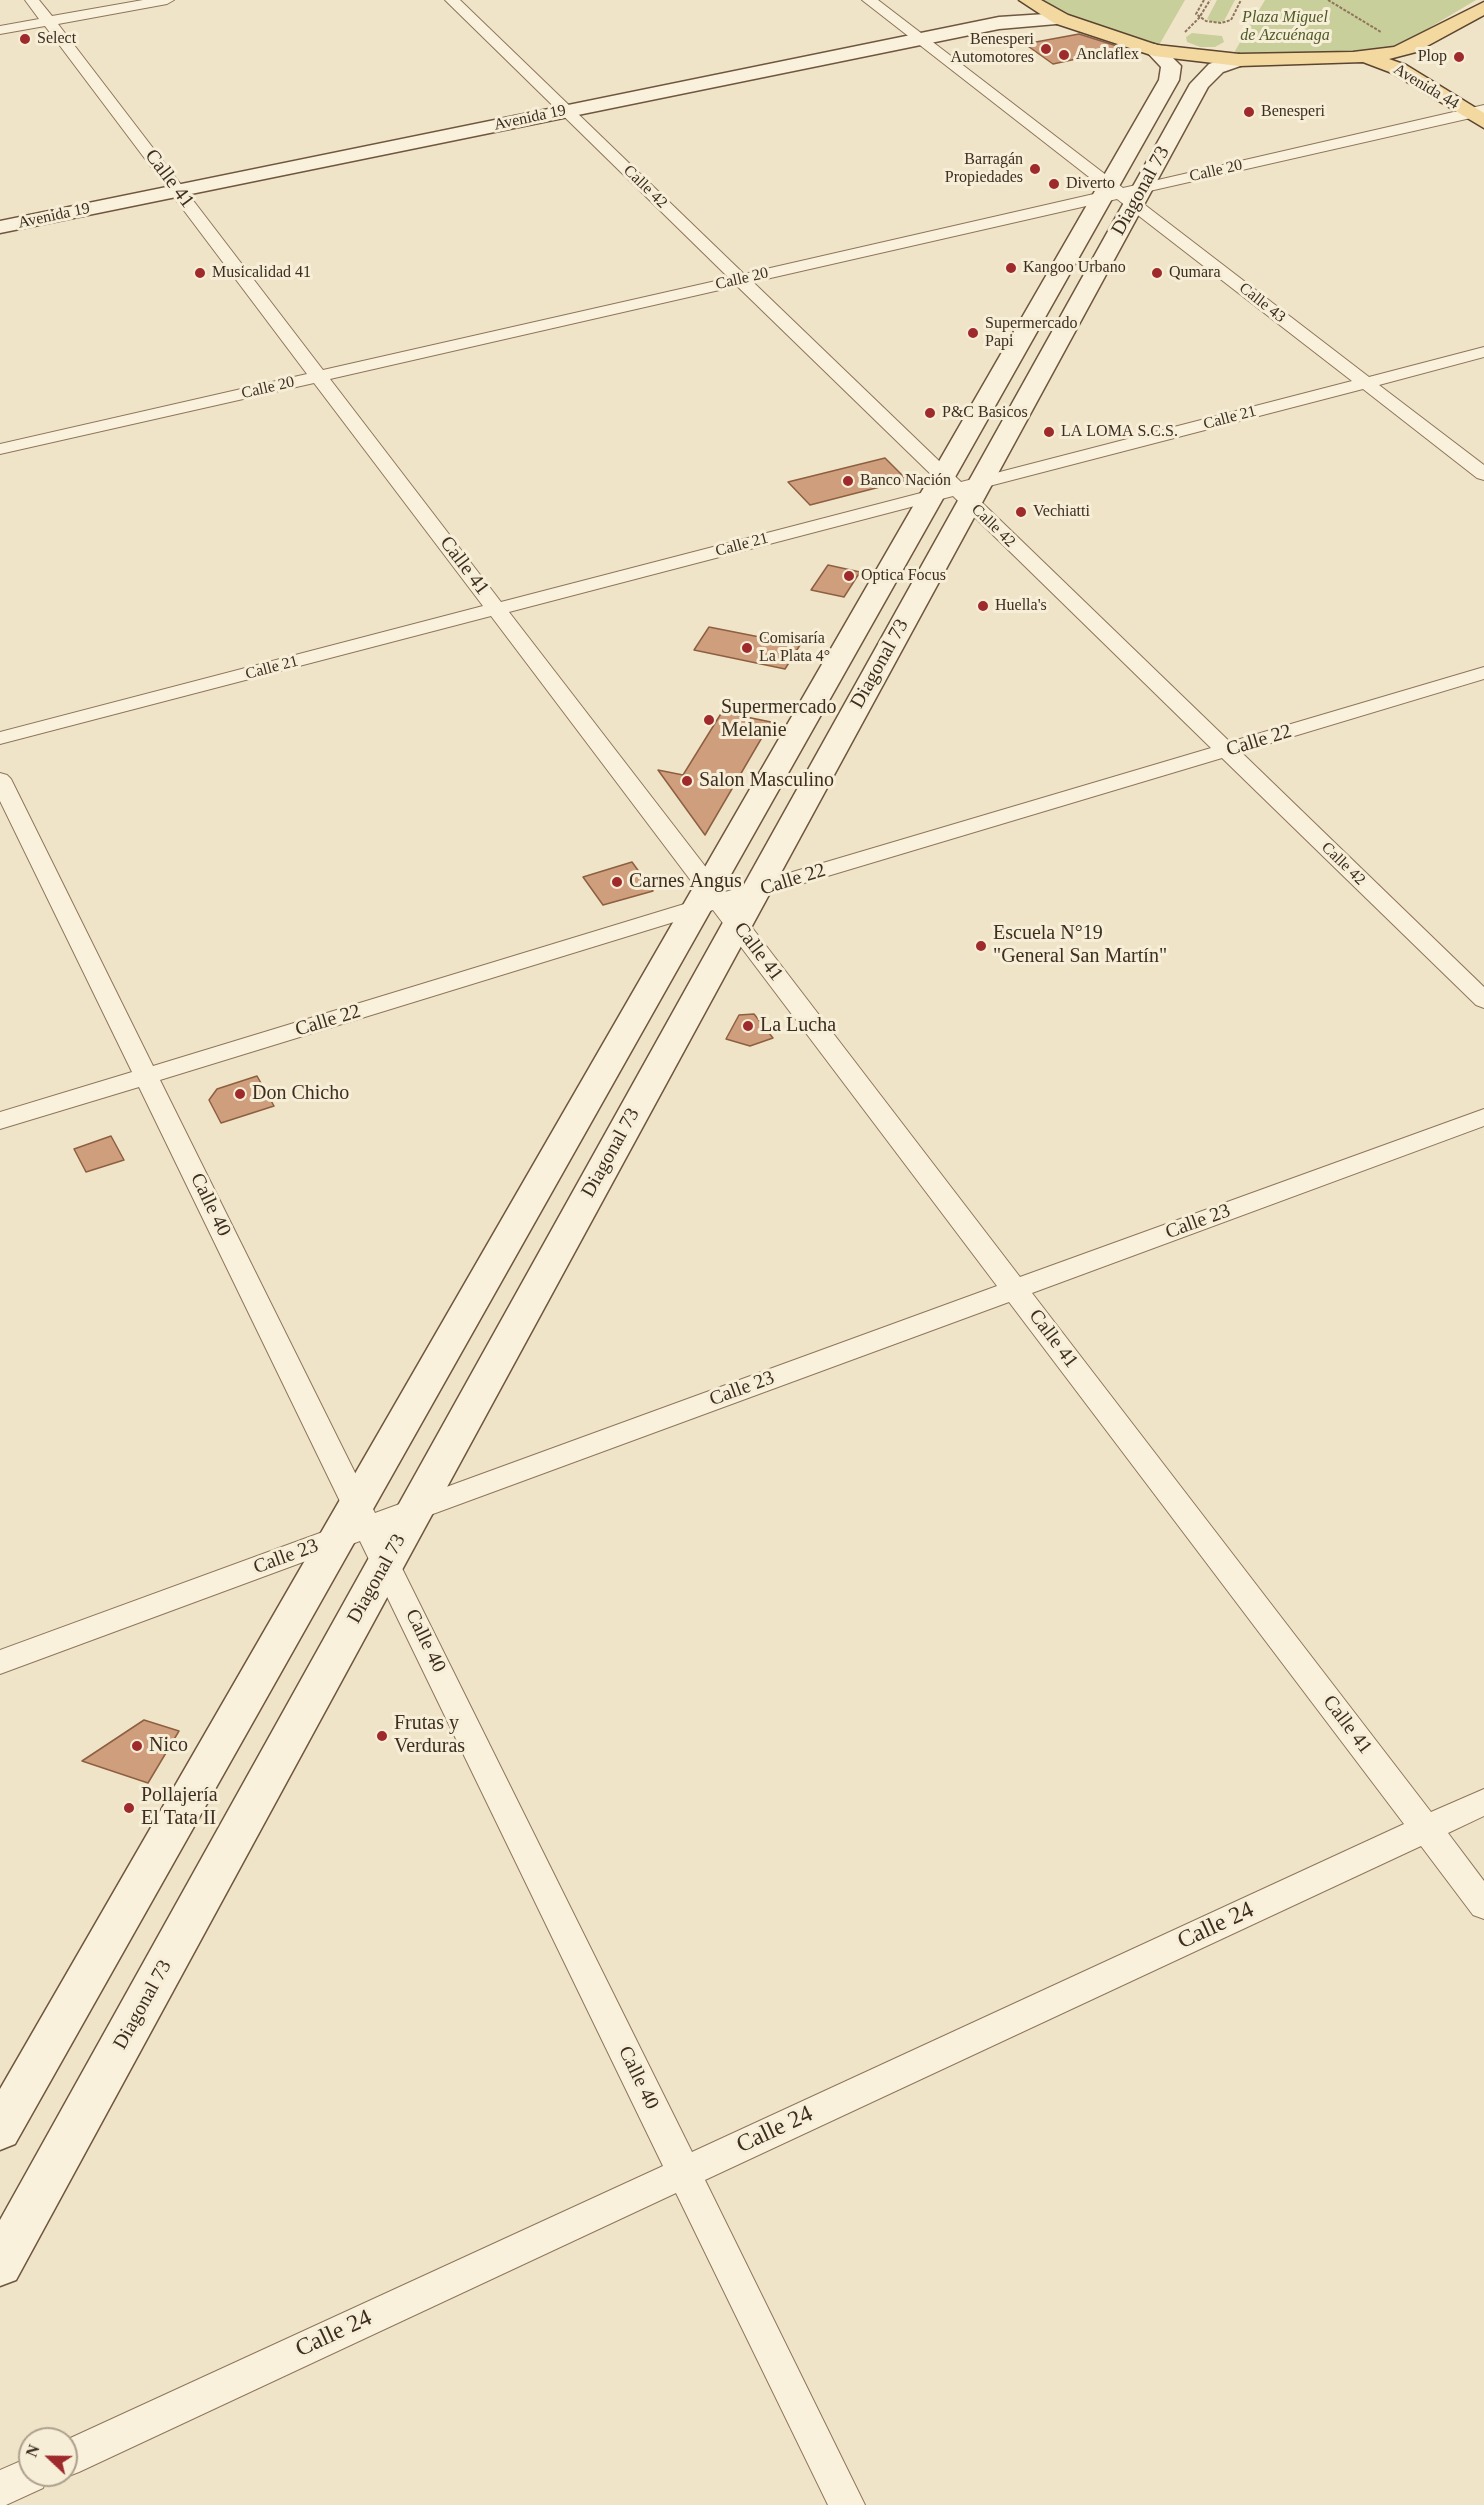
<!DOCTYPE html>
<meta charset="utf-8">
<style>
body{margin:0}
#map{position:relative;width:1484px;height:2505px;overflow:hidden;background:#f0e4c8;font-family:Georgia,serif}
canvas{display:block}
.north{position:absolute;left:18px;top:2427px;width:60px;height:60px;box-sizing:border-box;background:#f7eed8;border:2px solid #ada18e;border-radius:50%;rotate:292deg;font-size:16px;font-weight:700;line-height:24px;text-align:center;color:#3d2e20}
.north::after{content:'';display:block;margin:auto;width:21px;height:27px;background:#9e2a2b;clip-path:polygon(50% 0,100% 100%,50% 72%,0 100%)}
</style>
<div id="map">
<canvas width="1484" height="2505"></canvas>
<div class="north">N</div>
</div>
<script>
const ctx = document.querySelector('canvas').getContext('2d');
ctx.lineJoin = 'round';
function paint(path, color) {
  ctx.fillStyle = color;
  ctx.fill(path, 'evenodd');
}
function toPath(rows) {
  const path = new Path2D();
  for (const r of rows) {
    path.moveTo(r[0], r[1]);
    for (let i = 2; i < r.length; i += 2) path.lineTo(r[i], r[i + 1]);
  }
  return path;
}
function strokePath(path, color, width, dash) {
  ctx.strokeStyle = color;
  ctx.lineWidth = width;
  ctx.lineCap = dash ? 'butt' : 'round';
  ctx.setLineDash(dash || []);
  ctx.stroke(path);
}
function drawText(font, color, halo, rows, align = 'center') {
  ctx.font = font + ' Georgia,serif';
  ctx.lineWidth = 6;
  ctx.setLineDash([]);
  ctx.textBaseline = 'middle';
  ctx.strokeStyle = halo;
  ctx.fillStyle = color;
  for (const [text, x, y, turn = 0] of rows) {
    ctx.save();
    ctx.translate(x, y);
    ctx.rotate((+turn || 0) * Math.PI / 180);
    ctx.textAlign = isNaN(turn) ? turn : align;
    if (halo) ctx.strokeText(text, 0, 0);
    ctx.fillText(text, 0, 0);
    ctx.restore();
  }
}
paint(toPath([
 [1038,0,1185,0,1158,47,1046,8],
 [1217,0,1235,0,1224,21,1215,23,1207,19],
 [1265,0,1476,0,1402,44,1357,52,1232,56],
 [1192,33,1222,36,1224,42,1215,47,1200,47,1187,42,1186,37]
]), '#c9cf9b');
const building = toPath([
 [1079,34,1117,46,1118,50,1053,64,1025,44,1079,34],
 [885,458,907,480,810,505,788,482,885,458],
 [828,565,860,572,844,597,811,590,828,565],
 [709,627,800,645,785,669,694,650,709,627],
 [722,712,771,722,705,835,658,770,683,775,722,712],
 [632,862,653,891,603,905,583,877,632,862],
 [754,1014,773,1038,750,1046,726,1039,739,1015,754,1014],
 [257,1076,274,1106,221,1123,209,1100,217,1089,257,1076],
 [111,1136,124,1160,86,1172,74,1149,111,1136],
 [144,1720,179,1731,148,1783,82,1761,144,1720]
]);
paint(building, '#cf9f7d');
strokePath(building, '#8d5f41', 1.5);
const street = toPath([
 [25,0,39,0,52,16,143,0,174,0,167,4,58,24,323,370,729,278,445,0,460,0,744,274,1107,191,862,0,878,0,1123,188,1484,105,1484,115,1132,195,1369,377,1484,347,1484,357,1379,385,1484,465,1484,480,1477,478,1363,389,970,491,1230,742,1484,667,1484,679,1241,752,1484,987,1484,1008,1476,1005,1222,758,734,904,1020,1277,1484,1109,1484,1126,1032,1293,1431,1812,1484,1789,1484,1816,1448,1833,1484,1881,1484,1919,1473,1915,1421,1846,705,2180,865,2505,828,2505,676,2193,79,2472,66,2477,61,2475,66,2475,66,2440,663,2166,360,1541,0,1674,0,1650,350,1522,139,1087,0,1129,0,1112,132,1072,0,801,0,773,7,775,11,779,153,1066,704,898,491,616,0,744,0,732,483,606,314,383,0,454,0,444,307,374,45,26,0,34,0,26,39,19,25,0],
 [1117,199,1352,381,961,482,753,282,1117,199],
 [737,286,944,487,501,602,330,379,737,286],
 [953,496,1211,748,725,892,509,612,953,496],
 [713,910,997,1286,375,1513,160,1080,713,910],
 [1009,1302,1404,1824,692,2152,384,1532,1009,1302],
 [30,2457,30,2475,48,2475,43,2488,6,2505,0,2505,0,2470,30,2457]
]);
const secondary = toPath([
 [1061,13,1070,19,1068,23,999,29,0,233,0,221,999,17,1061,13],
 [1154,44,1161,46,1181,66,1179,80,15,2144,0,2150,0,2089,1159,80,1161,67,1145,50,1154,44],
 [1239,54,1248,60,1246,64,1223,72,1208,87,16,2280,0,2286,0,2220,1190,84,1209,64,1239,54]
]);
const primary = toPath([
 [1019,0,1041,0,1068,15,1157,45,1239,54,1353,52,1394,47,1484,2,1484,15,1416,52,1389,59,1406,65,1484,113,1484,128,1392,73,1363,62,1239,66,1154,56,1054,23,1019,0]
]);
strokePath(street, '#8d765c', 2);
strokePath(secondary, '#6f573f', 3);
strokePath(primary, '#5b4430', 3);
strokePath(toPath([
 [1204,0,1196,14,1206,21,1221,23,1231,20,1241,0],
 [1328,0,1381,32],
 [1185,32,1199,18,1210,0]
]), '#8d765c', 2, [3, 1.5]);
paint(street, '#faf1dc');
paint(secondary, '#faf1dc');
paint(primary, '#f3d9a0');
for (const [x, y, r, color] of [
 [25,39,6,"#9e2a2b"],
 [1046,49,6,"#9e2a2b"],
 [1064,55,6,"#9e2a2b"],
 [1459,57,6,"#9e2a2b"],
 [1249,112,6,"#9e2a2b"],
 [1035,169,6,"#9e2a2b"],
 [1054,184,6,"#9e2a2b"],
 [1011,268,6,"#9e2a2b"],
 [200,273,6,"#9e2a2b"],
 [1157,273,6,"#9e2a2b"],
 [973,333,6,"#9e2a2b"],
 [930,413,6,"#9e2a2b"],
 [1049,432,6,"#9e2a2b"],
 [848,481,6,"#9e2a2b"],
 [1021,512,6,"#9e2a2b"],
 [849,576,6,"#9e2a2b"],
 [983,606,6,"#9e2a2b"],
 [747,648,6,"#9e2a2b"],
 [709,720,6,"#9e2a2b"],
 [687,781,6,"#9e2a2b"],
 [617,882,6,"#9e2a2b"],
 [981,946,6,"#9e2a2b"],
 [748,1026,6,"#9e2a2b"],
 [240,1094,6,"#9e2a2b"],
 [382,1736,6,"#9e2a2b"],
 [137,1746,6,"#9e2a2b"],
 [129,1808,6,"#9e2a2b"]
]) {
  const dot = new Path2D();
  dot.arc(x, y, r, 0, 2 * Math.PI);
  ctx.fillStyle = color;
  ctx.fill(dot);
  strokePath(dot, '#f7eed8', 2);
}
drawText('italic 16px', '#4d5a26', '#f7eed8', [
 ["Plaza Miguel",1285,18],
 ["de Azcuénaga",1285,36]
]);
drawText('16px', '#3d2e20', '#f7eed8', [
 ["Select",37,39],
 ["Benesperi",1034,40,"right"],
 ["Automotores",1034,58,"right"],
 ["Anclaflex",1076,55],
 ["Plop",1447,57,"right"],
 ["Benesperi",1261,112],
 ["Barragán",1023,160,"right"],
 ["Propiedades",1023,178,"right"],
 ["Diverto",1066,184],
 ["Kangoo Urbano",1023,268],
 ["Musicalidad 41",212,273],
 ["Qumara",1169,273],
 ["Supermercado",985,324],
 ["Papi",985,342],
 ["P&C Basicos",942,413],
 ["LA LOMA S.C.S.",1061,432],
 ["Banco Nación",860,481],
 ["Vechiatti",1033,512],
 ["Optica Focus",861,576],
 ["Huella's",995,606],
 ["Comisaría",759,639],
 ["La Plata 4°",759,657]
], 'left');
drawText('16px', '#3d2e20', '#f7eed8', [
 ["Avenida 44",1426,87,31],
 ["Avenida 19",530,118,-12],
 ["Calle 20",1216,171,-13],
 ["Calle 42",645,187,44],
 ["Avenida 19",54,216,-12],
 ["Calle 20",742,279,-13],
 ["Calle 43",1262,303,38],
 ["Calle 20",268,388,-13],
 ["Calle 21",1230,418,-15],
 ["Calle 42",993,526,44],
 ["Calle 21",742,545,-15],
 ["Calle 21",272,668,-15],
 ["Calle 42",1343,864,44]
]);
drawText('20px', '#3d2e20', '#f7eed8', [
 ["Calle 41",169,179,53],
 ["Diagonal 73",1141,191,-61],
 ["Calle 41",464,566,53],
 ["Diagonal 73",880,664,-61],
 ["Calle 22",1259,741,-17],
 ["Calle 22",793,880,-17],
 ["Calle 41",758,952,53],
 ["Calle 22",328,1021,-17],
 ["Diagonal 73",611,1153,-61],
 ["Calle 40",210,1205,64],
 ["Calle 23",1198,1222,-20],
 ["Calle 41",1053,1339,53],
 ["Calle 23",742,1389,-20],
 ["Calle 23",286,1557,-20],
 ["Diagonal 73",377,1579,-61],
 ["Calle 40",425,1641,64],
 ["Calle 41",1347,1725,53],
 ["Diagonal 73",143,2005,-61],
 ["Calle 40",638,2078,64]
]);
drawText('20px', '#3d2e20', '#f7eed8', [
 ["Supermercado",721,708],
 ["Melanie",721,731],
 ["Salon Masculino",699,781],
 ["Carnes Angus",629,882],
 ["Escuela N°19",993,934],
 ["\"General San Martín\"",993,957],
 ["La Lucha",760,1026],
 ["Don Chicho",252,1094],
 ["Frutas y",394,1724],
 ["Verduras",394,1747],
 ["Nico",149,1746],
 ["Pollajería",141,1796],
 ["El Tata II",141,1819]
], 'left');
drawText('24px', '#3d2e20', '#f7eed8', [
 ["Calle 24",1216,1926,-25],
 ["Calle 24",775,2130,-25],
 ["Calle 24",334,2334,-25]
]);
</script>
